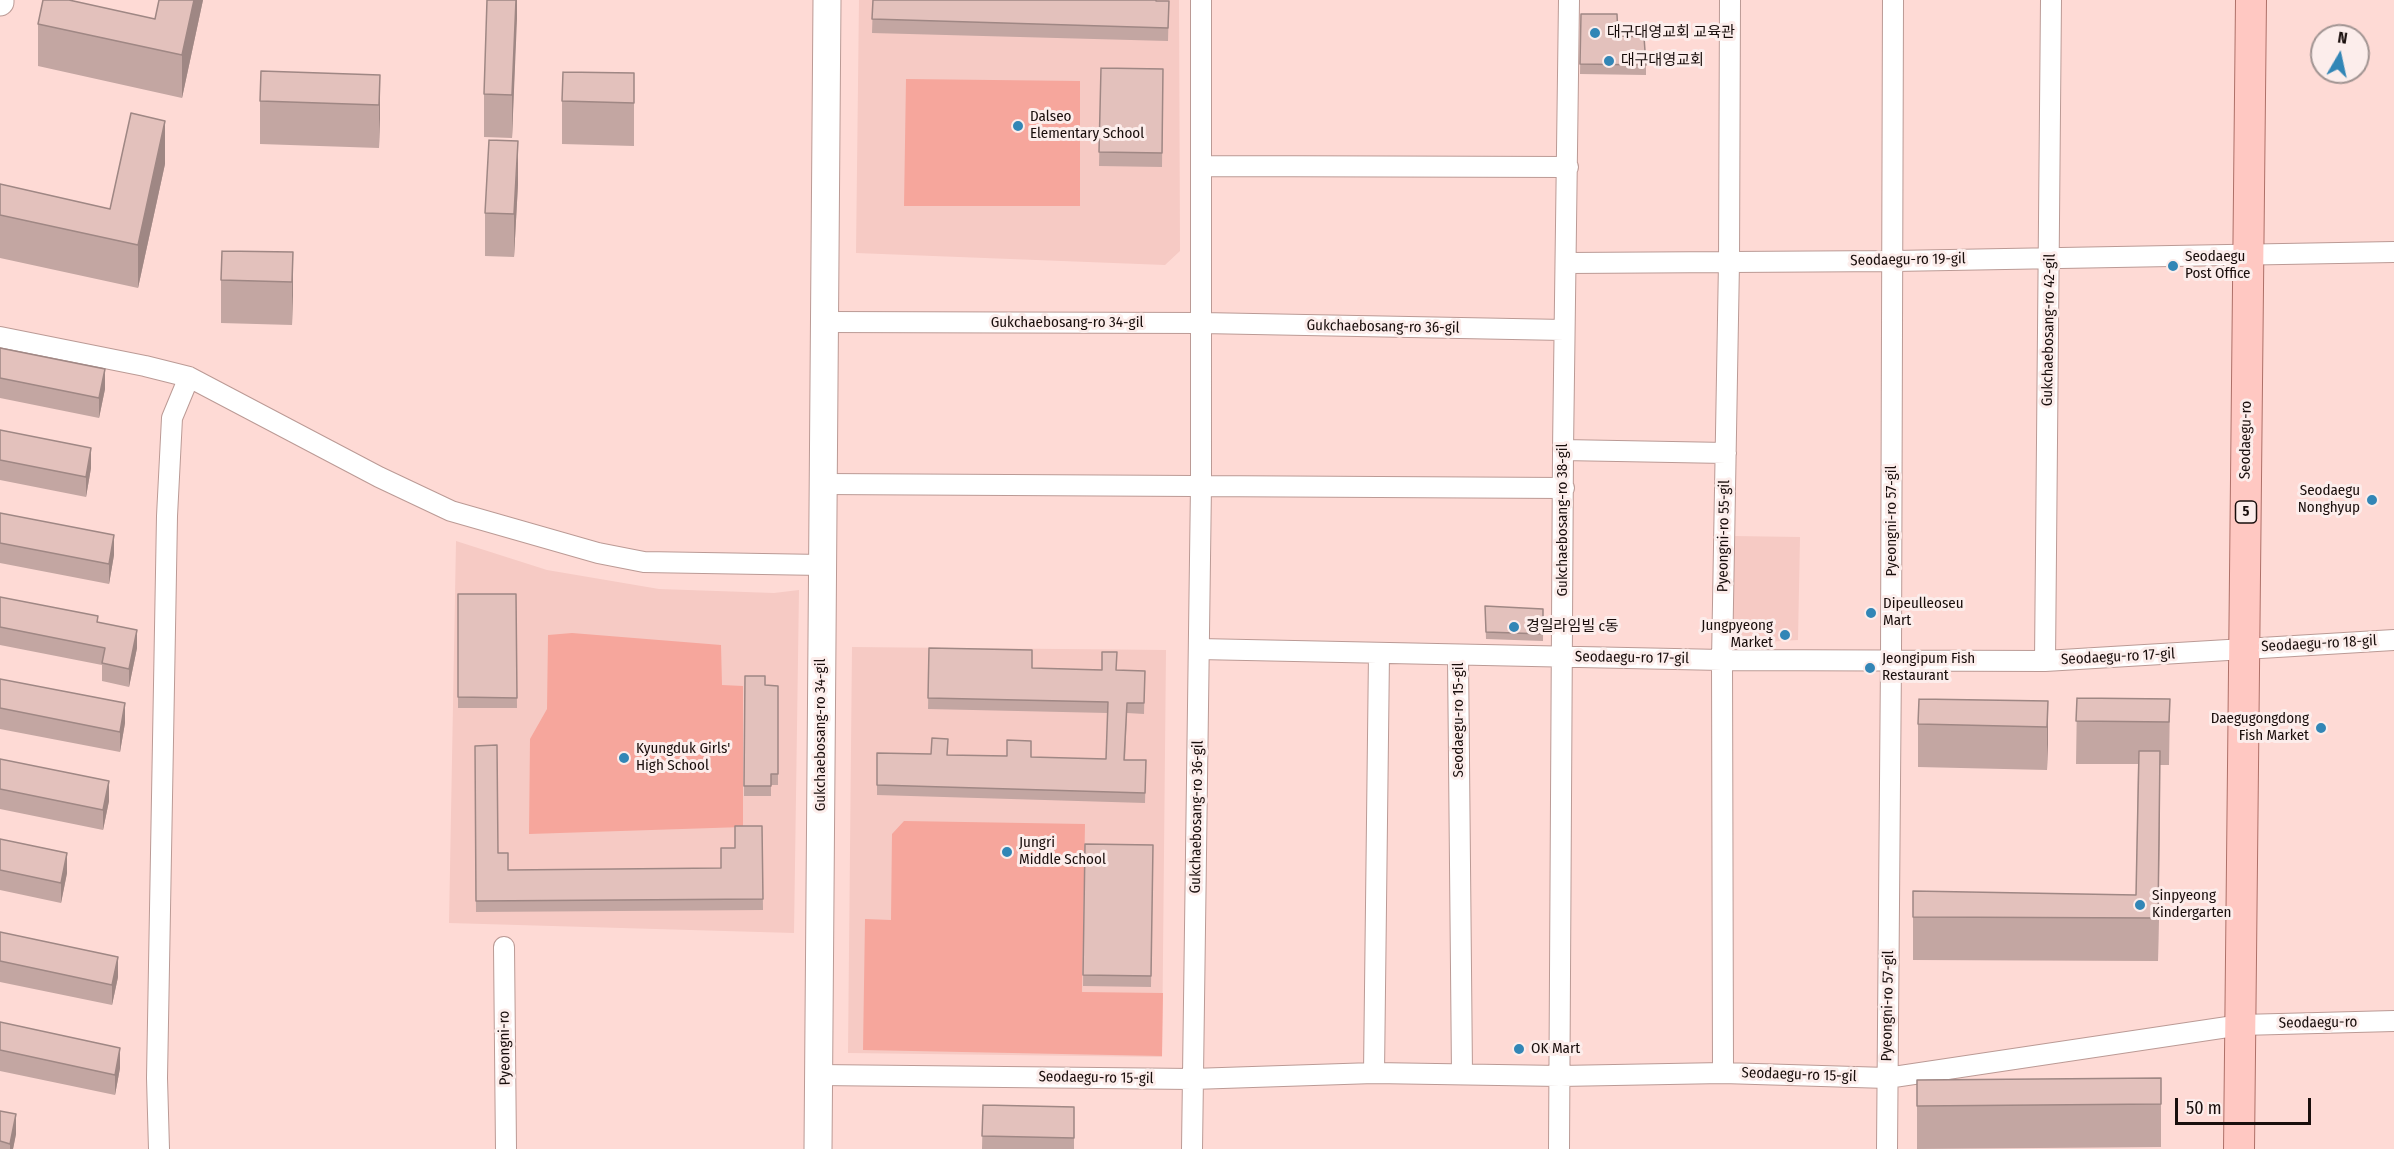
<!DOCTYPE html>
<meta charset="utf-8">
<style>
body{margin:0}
#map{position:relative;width:2394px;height:1149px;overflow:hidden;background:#fedad5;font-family:"Fira Sans Condensed",sans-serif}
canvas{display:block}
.north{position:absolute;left:2310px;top:24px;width:60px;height:60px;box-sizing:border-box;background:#fcedeb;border:2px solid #a19492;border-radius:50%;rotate:9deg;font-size:16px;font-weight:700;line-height:24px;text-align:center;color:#190e0c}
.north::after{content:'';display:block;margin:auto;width:21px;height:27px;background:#3286b6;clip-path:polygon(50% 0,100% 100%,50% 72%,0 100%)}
.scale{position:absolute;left:2175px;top:1098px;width:136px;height:27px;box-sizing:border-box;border:3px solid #190e0c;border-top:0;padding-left:8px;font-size:18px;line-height:21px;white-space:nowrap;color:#190e0c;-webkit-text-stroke:4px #fcedeb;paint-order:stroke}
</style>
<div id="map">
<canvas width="2394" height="1149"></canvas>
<div class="north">N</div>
<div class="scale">50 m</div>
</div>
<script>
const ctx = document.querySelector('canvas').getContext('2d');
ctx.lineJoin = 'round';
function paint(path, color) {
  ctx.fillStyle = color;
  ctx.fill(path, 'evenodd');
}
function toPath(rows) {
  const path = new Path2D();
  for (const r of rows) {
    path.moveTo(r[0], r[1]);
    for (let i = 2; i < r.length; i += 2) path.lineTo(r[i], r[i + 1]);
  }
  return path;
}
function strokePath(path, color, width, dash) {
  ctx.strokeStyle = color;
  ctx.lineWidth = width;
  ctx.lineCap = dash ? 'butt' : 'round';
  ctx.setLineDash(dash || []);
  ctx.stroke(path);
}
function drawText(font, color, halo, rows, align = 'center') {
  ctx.font = font + ' "Fira Sans Condensed","Noto Sans KR",sans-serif';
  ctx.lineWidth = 6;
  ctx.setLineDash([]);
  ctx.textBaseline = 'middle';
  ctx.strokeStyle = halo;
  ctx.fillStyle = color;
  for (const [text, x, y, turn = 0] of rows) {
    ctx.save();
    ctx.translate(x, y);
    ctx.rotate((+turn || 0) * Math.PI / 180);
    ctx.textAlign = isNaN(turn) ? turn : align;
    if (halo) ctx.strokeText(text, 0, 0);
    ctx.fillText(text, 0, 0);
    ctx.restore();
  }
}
paint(toPath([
 [859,0,1179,0,1180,251,1165,265,856,253],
 [1733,536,1800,537,1798,640,1733,644],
 [456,541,547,570,659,589,774,593,799,590,794,933,449,923],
 [852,647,1166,650,1162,1057,848,1053]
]), '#f6cac4');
paint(toPath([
 [906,79,1080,81,1080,206,904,206],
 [572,633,721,645,722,685,743,686,743,827,529,834,530,739,547,709,548,635],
 [904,821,1085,824,1082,992,1163,993,1162,1056,863,1050,865,919,891,920,892,834]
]), '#f6a69c');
const street = toPath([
 [1203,166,1568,167],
 [1567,263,1894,261,2394,252],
 [824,322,1202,323,1564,330],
 [0,337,145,366,189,377,379,477,451,511,598,553,644,562,822,565],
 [1563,450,1726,453],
 [823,484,1564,488],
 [1199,649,1722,660,2045,661,2394,640],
 [1458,655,1462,1074],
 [2045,661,2051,0],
 [504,947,506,1149],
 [1374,1073,1379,653],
 [1723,1073,1722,660,1729,262,1730,0],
 [818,1075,1192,1079,1374,1073,1560,1076,1723,1073,1887,1078,2241,1025,2394,1021],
 [159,1149,157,1078,167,516,172,418,189,377],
 [1192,1149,1201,485,1201,0],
 [1559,1149,1563,450,1569,0],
 [1887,1149,1891,660,1893,0]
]);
const secondary = toPath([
 [0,2,0,0],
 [818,1149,827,0]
]);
const primary = toPath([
 [2239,1149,2251,0]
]);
strokePath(street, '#bb9a95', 22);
strokePath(secondary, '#bb9a95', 29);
strokePath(primary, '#ae7068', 32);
strokePath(street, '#fff', 20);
strokePath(secondary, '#fff', 27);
strokePath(primary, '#ffc8c2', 30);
paint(toPath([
 [159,0,203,0,182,98,38,66,38,24,155,19],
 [517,0,512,138,484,137,484,94],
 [873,0,1169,1,1168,41,872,33],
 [1581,14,1618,36,1646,65,1646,75,1580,74],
 [1101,68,1163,69,1162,167,1099,166],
 [634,73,634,146,562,144,562,101],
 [380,75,379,148,260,144,260,101],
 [165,164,138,288,0,258,0,184,110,209],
 [518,184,514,257,485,256,485,213],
 [293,252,292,325,221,323,221,280],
 [0,348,105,389,99,418,0,398],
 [0,430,91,468,86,497,0,480],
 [0,513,114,555,109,584,0,563],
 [458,594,516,594,517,708,458,708],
 [0,597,98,622,137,648,129,687,102,681,102,665,0,645],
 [1485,606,1543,609,1543,641,1486,639],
 [929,648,1032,668,1145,671,1144,714,1127,713,1125,760,1146,760,1145,803,877,795,877,753,1106,759,1108,713,928,709],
 [745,676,765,685,778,686,778,785,771,785,771,796,744,796],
 [0,679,125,723,120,752,0,729],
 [2077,698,2170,699,2169,765,2160,765,2158,961,1913,960,1913,917,2136,895,2138,764,2076,764],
 [2048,701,2047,770,1918,767,1918,724],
 [475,746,498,853,508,870,721,868,735,848,762,826,763,910,476,912],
 [0,759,109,801,103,830,0,809],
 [0,839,67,873,61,903,0,890],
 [1085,844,1153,845,1151,987,1083,986],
 [0,932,118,977,112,1005,0,982],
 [0,1022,120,1068,115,1095,0,1071],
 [2161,1078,2161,1147,1917,1149,1917,1080],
 [983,1105,1074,1107,1074,1149,982,1149],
 [0,1111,16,1134,13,1149,0,1149]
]), '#c3a6a2');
paint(toPath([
 [194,0,203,0,182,98,182,55],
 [516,0,517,0,517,19,512,138,512,95],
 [380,75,380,118,379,148,379,105],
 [165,121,165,164,138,288,138,245],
 [518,141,518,184,514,257,514,214],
 [293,252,293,295,292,325,292,282],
 [105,369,105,389,99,418,99,398],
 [91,448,91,468,86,497,86,477],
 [114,535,114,555,109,584,109,564],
 [137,630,137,648,129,687,129,669],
 [2048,701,2048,744,2047,770,2047,727],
 [125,703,125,723,120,752,120,732],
 [2160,751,2160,794,2158,961,2158,918],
 [109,781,109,801,103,830,103,810],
 [67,853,67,873,61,903,61,883],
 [118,957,118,977,112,1005,112,985],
 [120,1048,120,1068,115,1095,115,1075],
 [16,1114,16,1134,13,1149,10,1149,10,1144]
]), '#9f8784');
const building = toPath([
 [43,0,69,0,155,19,159,0,194,0,182,55,38,24,43,0],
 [487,0,516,0,512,95,484,94,487,0],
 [873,0,1156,0,1156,1,1169,1,1168,28,872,19,873,0],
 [1581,14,1617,14,1618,36,1644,37,1646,65,1580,64,1581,14],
 [1101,68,1163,69,1162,153,1099,152,1101,68],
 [261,71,380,75,379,105,260,101,261,71],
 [563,72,634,73,634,103,562,101,563,72],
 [131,113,165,121,138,245,0,215,0,184,110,209,131,113],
 [489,140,518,141,514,214,485,213,489,140],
 [222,251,293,252,292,282,221,280,222,251],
 [0,348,105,369,99,398,0,378,0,348],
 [0,430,91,448,86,477,0,460,0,430],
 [0,513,114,535,109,564,0,543,0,513],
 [458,594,516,594,517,698,458,697,458,594],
 [0,597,98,616,97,622,137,630,129,669,102,663,105,648,0,627,0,597],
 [1485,606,1543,609,1543,634,1486,632,1485,606],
 [929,648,1032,650,1032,668,1102,670,1102,652,1117,652,1116,670,1145,671,1144,703,1127,703,1124,760,1146,760,1145,793,877,785,877,753,931,754,932,738,948,739,947,755,1007,756,1007,740,1031,741,1031,757,1106,759,1108,702,928,698,929,648],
 [745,676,765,676,765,685,778,686,778,774,771,774,771,786,744,786,745,676],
 [0,679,125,703,120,732,0,708,0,679],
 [2077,698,2170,699,2169,722,2076,721,2077,698],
 [1919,699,2048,701,2047,727,1918,724,1919,699],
 [497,745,498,853,508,853,508,870,721,868,721,848,735,848,735,826,762,826,763,899,476,901,475,746,497,745],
 [2139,751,2160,751,2158,918,1913,917,1913,891,2136,895,2139,751],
 [0,759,109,781,103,810,0,789,0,759],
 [0,839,67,853,61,883,0,870,0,839],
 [1085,844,1153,845,1151,976,1083,975,1085,844],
 [0,932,118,957,112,985,0,961,0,932],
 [0,1022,120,1048,115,1075,0,1050,0,1022],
 [2161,1078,2161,1104,1917,1106,1917,1080,2161,1078],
 [983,1105,1074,1107,1074,1138,982,1136,983,1105],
 [0,1111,16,1114,10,1144,0,1141,0,1111]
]);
paint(building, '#e3c1bc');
strokePath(building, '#9f8784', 1.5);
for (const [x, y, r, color] of [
 [1595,33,6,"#3286b6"],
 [1609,61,6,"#3286b6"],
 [1018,126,6,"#3286b6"],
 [2173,266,6,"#3286b6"],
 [2372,500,6,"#3286b6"],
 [1871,613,6,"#3286b6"],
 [1514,627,6,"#3286b6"],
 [1785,635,6,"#3286b6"],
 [1870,668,6,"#3286b6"],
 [2321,728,6,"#3286b6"],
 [624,758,6,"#3286b6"],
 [1007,852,6,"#3286b6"],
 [2140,905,6,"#3286b6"],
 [1519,1049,6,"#3286b6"]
]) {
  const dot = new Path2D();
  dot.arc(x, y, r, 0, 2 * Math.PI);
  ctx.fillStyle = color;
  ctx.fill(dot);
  strokePath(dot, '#fcedeb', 2);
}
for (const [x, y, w] of [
 [2246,512,21]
]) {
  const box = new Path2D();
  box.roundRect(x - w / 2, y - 11, w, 22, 4.5);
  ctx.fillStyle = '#fcedeb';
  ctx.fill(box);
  strokePath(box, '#190e0c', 1.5);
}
drawText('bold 14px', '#190e0c', null, [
 ["5",2246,512]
]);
drawText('15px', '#190e0c', '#fcedeb', [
 ["대구대영교회 교육관",1607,33],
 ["대구대영교회",1621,61],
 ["Dalseo",1030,117],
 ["Elementary School",1030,134],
 ["Seodaegu",2185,257],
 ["Post Office",2185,274],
 ["Seodaegu",2360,491,"right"],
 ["Nonghyup",2360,508,"right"],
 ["Dipeulleoseu",1883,604],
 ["Mart",1883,621],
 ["Jungpyeong",1773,626,"right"],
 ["Market",1773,643,"right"],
 ["경일라임빌 c동",1526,627],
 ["Jeongipum Fish",1882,659],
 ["Restaurant",1882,676],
 ["Daegugongdong",2309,719,"right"],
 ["Fish Market",2309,736,"right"],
 ["Kyungduk Girls'",636,749],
 ["High School",636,766],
 ["Jungri",1019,843],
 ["Middle School",1019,860],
 ["Sinpyeong",2152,896],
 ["Kindergarten",2152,913],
 ["OK Mart",1531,1049]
], 'left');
drawText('15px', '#190e0c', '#fcedeb', [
 ["Seodaegu-ro 19-gil",1908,260,-1],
 ["Gukchaebosang-ro 34-gil",1067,323],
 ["Gukchaebosang-ro 36-gil",1383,327,1],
 ["Gukchaebosang-ro 42-gil",2049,330,-89],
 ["Seodaegu-ro",2246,440,-89],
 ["Gukchaebosang-ro 38-gil",1563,520,-90],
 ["Pyeongni-ro 57-gil",1892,521,-90],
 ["Pyeongni-ro 55-gil",1724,536,-89],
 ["Seodaegu-ro 18-gil",2319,644,-3],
 ["Seodaegu-ro 17-gil",2118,657,-3],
 ["Seodaegu-ro 17-gil",1632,658,1],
 ["Seodaegu-ro 15-gil",1459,720,-90],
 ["Gukchaebosang-ro 34-gil",821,735,-90],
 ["Gukchaebosang-ro 36-gil",1197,817,-89],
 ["Pyeongni-ro 57-gil",1888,1006,-89],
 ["Seodaegu-ro",2318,1023,-1],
 ["Pyeongni-ro",505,1048,-91],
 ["Seodaegu-ro 15-gil",1799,1075,2],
 ["Seodaegu-ro 15-gil",1096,1078,1]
]);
</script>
